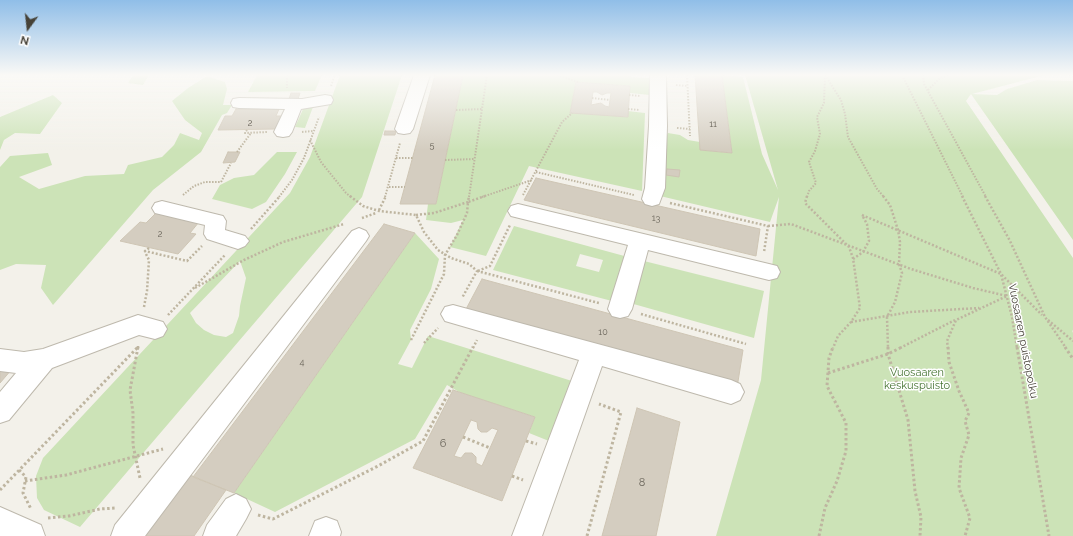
<!DOCTYPE html>
<style>
body{margin:0}
#map{position:relative;width:1073px;height:536px;overflow:hidden;background:#f3f1ea;font-family:Raleway,sans-serif}
canvas{display:block}
.north{position:absolute;left:8px;top:8px;width:40px;height:40px;-webkit-text-stroke:3px #fff;paint-order:stroke;rotate:195deg;font-size:11px;font-weight:700;line-height:16px;text-align:center;color:#464238}
.north::after{content:'';display:block;margin:auto;width:14px;height:18px;background:#464238;clip-path:polygon(50% 0,100% 100%,50% 72%,0 100%)}
</style>
<div id="map">
<canvas width="1073" height="536"></canvas>
<div class="north">N</div>
</div>
<script>
const ctx = document.querySelector('canvas').getContext('2d');
ctx.lineJoin = 'round';
function paint(path, color) {
  ctx.fillStyle = color;
  ctx.fill(path, 'evenodd');
}
function toPath(rows) {
  const path = new Path2D();
  for (const r of rows) {
    path.moveTo(r[0], r[1]);
    for (let i = 2; i < r.length; i += 2) path.lineTo(r[i], r[i + 1]);
  }
  return path;
}
function strokePath(path, color, width, dash) {
  ctx.strokeStyle = color;
  ctx.lineWidth = width;
  ctx.lineCap = dash ? 'butt' : 'round';
  ctx.setLineDash(dash || []);
  ctx.stroke(path);
}
function drawText(font, color, halo, rows, align = 'center') {
  ctx.font = font + ' Raleway,sans-serif';
  ctx.lineWidth = 3;
  ctx.setLineDash([]);
  ctx.textBaseline = 'middle';
  ctx.strokeStyle = halo;
  ctx.fillStyle = color;
  for (const [text, x, y, turn = 0] of rows) {
    ctx.save();
    ctx.translate(x, y);
    ctx.rotate((+turn || 0) * Math.PI / 180);
    ctx.textAlign = isNaN(turn) ? turn : align;
    if (halo) ctx.strokeText(text, 0, 0);
    ctx.fillText(text, 0, 0);
    ctx.restore();
  }
}
paint(toPath([
 [133,75,149,75,143,85,128,83],
 [257,75,322,75,315,91,248,92],
 [340,75,402,75,362,197,80,527,44,510,37,498,36,476,43,458,290,193,310,157],
 [240,261,246,278,240,306,239,316,233,333,226,337,214,335,204,330,196,323,190,313],
 [463,75,631,75,631,77,651,78,650,95,630,93,630,86,576,82,570,112,628,117,628,111,645,113,642,191,529,166,486,256,450,247,463,220,451,223,426,220,428,204,436,204],
 [722,75,743,77,762,154,778,190,745,75,1045,75,972,94,997,95,1007,89,1037,80,1073,81,1073,240,971,94,966,101,1073,258,1073,331,1072,330,1073,333,1073,536,716,536,761,380,779,197,770,222,660,196,665,139,668,133,680,135,688,140,700,142,701,150,732,153],
 [207,76,225,82,227,89,223,105,232,105,227,113,222,115,201,152,153,190,53,305,41,288,46,265,16,264,0,270,0,167,10,156,48,153,52,165,19,177,39,189,85,176,124,174,128,165,162,157,174,145,180,133,199,140,202,133,185,120,172,101,188,88],
 [53,95,62,103,40,134,15,133,4,140,0,150,0,117],
 [304,107,313,107,305,128,295,127],
 [277,152,297,152,285,174,266,202,252,209,212,199,220,185,234,178,254,175],
 [514,226,628,257,612,301,493,270],
 [580,254,603,260,599,272,576,266],
 [415,233,439,259,431,289,410,330,411,340,398,364,412,368,428,336,572,381,549,441,529,433,535,417,461,393,447,385,415,439,275,512,234,493],
 [644,261,764,291,754,338,630,303]
]), '#cce3b7');
const building = toPath([
 [435,75,463,75,436,204,400,204,435,75],
 [695,75,722,75,732,153,700,150,695,75],
 [576,82,630,86,628,117,570,113,576,82],
 [593,92,597,92,602,95,607,93,611,93,609,107,605,106,601,103,591,105,593,92],
 [291,93,300,93,298,99,289,99,291,93],
 [236,109,279,109,276,116,282,116,276,129,218,130,225,116,232,116,236,109],
 [385,131,396,131,395,135,384,135,385,131],
 [228,152,240,152,235,162,223,163,228,152],
 [667,169,680,170,679,177,666,175,667,169],
 [536,178,760,229,756,256,524,200,536,178],
 [156,213,199,222,190,233,196,234,178,254,120,241,140,222,146,223,156,213],
 [384,224,415,233,234,493,193,477,384,224],
 [482,279,743,350,737,388,465,311,482,279],
 [0,367,12,369,0,383,0,367],
 [453,390,535,417,502,501,413,468,453,390],
 [471,420,477,422,478,429,481,432,487,432,492,428,498,430,482,466,476,463,476,457,472,453,465,453,461,458,454,456,471,420],
 [637,408,680,422,656,536,602,536,637,408],
 [190,475,226,490,194,536,144,536,190,475]
]);
paint(building, '#d4cdc0');
strokePath(building, '#cec5b4', 1);
const minor = toPath([
 [414,75,430,75,413,129,410,133,404,134,398,133,395,129,414,75],
 [650,75,666,75,667,126,665,188,659,204,652,206,645,204,642,199,645,188,649,126,650,75],
 [325,95,331,96,333,100,331,104,301,109,292,132,289,136,283,137,277,136,274,132,285,109,239,108,233,107,231,103,233,99,239,98,302,99,325,95],
 [162,201,223,216,226,221,225,230,245,236,249,241,245,246,238,249,207,239,204,234,205,225,155,213,152,208,155,203,162,201],
 [518,204,769,264,777,266,780,272,777,278,769,280,648,250,632,309,628,316,620,318,612,316,608,309,628,245,511,216,508,211,511,206,518,204],
 [359,228,366,231,369,236,366,241,145,536,111,536,115,525,352,231,359,228],
 [453,305,731,380,740,384,744,392,740,400,731,404,602,366,542,536,512,536,579,360,445,321,441,314,445,307,453,305],
 [138,315,163,322,167,329,163,336,155,339,139,335,52,368,9,420,0,423,0,392,16,373,0,371,0,349,24,352,43,349,138,315],
 [236,494,246,499,251,509,246,519,236,536,203,536,207,525,226,499,236,494],
 [0,507,41,525,45,536,0,536,0,507],
 [326,517,337,521,341,532,340,536,309,536,315,521,326,517]
]);
strokePath(minor, '#beb9ad', 2);
strokePath(toPath([
 [287,75,287,88],
 [557,75,578,82],
 [687,75,690,136],
 [825,75,841,100,845,114,848,137,877,189,884,197],
 [902,75,963,197],
 [923,75,924,84,986,197],
 [1070,75,1073,76],
 [676,85,688,86],
 [331,86,335,75],
 [928,90,940,78,949,75],
 [629,95,641,96],
 [592,98,610,100],
 [628,109,640,110],
 [456,110,482,109],
 [677,128,690,129],
 [247,130,245,133,267,132],
 [302,132,313,131],
 [310,140,321,162,346,193,351,197],
 [237,152,251,133],
 [396,158,413,158],
 [445,160,475,159],
 [536,172,634,195],
 [389,187,405,187],
 [183,195,194,186,205,182,221,182,231,163],
 [523,195,562,122,572,113],
 [279,197,292,180,304,158,319,117],
 [385,197,400,143],
 [469,197,487,75],
 [482,197,532,180],
 [807,197,809,191,816,183,809,162,815,151,820,134,817,117,824,103,825,75]
]), '#beb5a0', 2, [1.5, 1.5]);
strokePath(toPath([
 [350,196,363,206,379,211,416,215,424,232,438,250,451,258,469,264,477,271,462,298],
 [807,196,805,203,849,247,853,258,860,308,851,322,838,336,833,348],
 [883,196,890,205,898,230,900,242,899,264,902,273,895,302,887,317,888,348],
 [962,196,1001,274,1012,317,1017,348],
 [985,196,1010,241,1045,317,1066,348],
 [670,203,768,226,764,252],
 [379,210,386,196],
 [416,215,434,213,468,202,469,196],
 [862,215,1001,274,1042,315],
 [362,218,376,213],
 [768,226,791,224,911,269,973,288,1007,296,956,320,947,341,948,348],
 [251,229,280,196],
 [149,248,145,251,187,261,202,246],
 [853,259,863,252,869,241,867,224,862,215],
 [477,271,599,303],
 [478,271,490,266,510,225],
 [195,288,244,260,283,242,344,224],
 [144,307,147,291,149,260,145,252],
 [641,314,746,344],
 [168,315,225,255],
 [1048,320,1073,341],
 [851,322,910,312,979,308],
 [411,340,444,274,445,255,457,235,467,213,468,202,485,196],
 [424,343,438,328],
 [138,348,138,346],
 [473,348,477,340],
 [900,348,955,320]
]), '#beb5a0', 2.5, [2, 2]);
strokePath(toPath([
 [138,347,130,390,133,413,133,445,140,478],
 [888,347,888,354,908,420,915,491,921,517,920,536],
 [948,347,949,362,959,391,969,413,965,421,969,435,961,458,959,488,970,518,965,536],
 [1017,347,1049,536],
 [1065,347,1073,359],
 [828,373,888,354,902,347],
 [463,437,490,448],
 [526,441,537,444],
 [19,470,26,477,23,493,31,509],
 [512,476,523,480],
 [25,481,66,475,163,449],
 [0,490,137,348],
 [258,515,273,519,378,466,423,441,473,347],
 [48,518,69,516,100,509,116,508],
 [587,536,621,412,599,404],
 [819,536,825,508,837,481,846,451,846,423,827,386,829,358,833,347]
]), '#beb5a0', 3, [2.5, 2.5]);
paint(minor, '#fff');
const sky = ctx.createLinearGradient(0, 0, 0, 150);
sky.addColorStop(0, '#90bee8');
sky.addColorStop(0.5, '#faf9f6');
sky.addColorStop(1, '#faf9f600');
ctx.fillStyle = sky;
ctx.fillRect(0, 0, 1073, 150);
drawText('9px', '#6a655a', null, [
 ["2",250,123],
 ["11",713,124],
 ["5",432,145],
 ["13",656,218],
 ["2",160,234],
 ["10",603,332],
 ["4",302,362]
]);
drawText('11px', '#464238', '#fff', [
 ["Vuosaaren puistopolku",1023,341,79]
]);
drawText('11px', '#457331', '#fff', [
 ["Vuosaaren",917,373],
 ["keskuspuisto",917,386]
]);
drawText('11px', '#6a655a', null, [
 ["6",443,444],
 ["8",642,483]
]);
</script>
